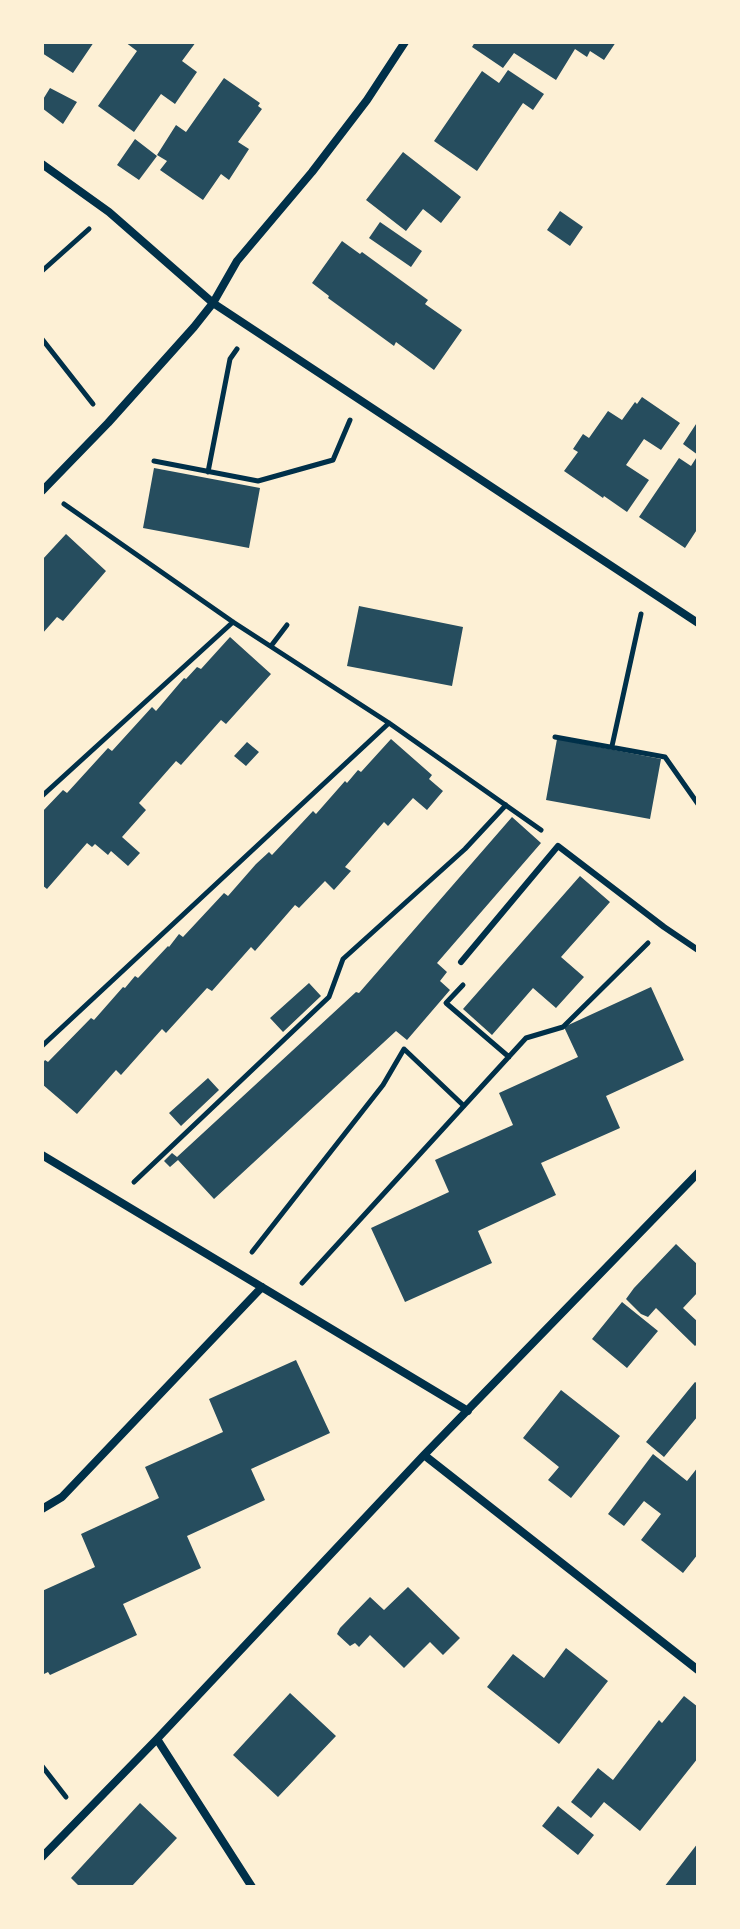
<!DOCTYPE html>
<style>
body{margin:0}
#map{position:relative;width:740px;height:1929px;overflow:hidden;background:#fdf0d5;font-family:Karla,sans-serif}
canvas{display:block}
.frame{position:absolute;inset:0;border:44px solid #fdf0d5;pointer-events:none}
</style>
<div id="map">
<canvas width="740" height="1929"></canvas>
<div class="frame"></div>
</div>
<script>
const ctx = document.querySelector('canvas').getContext('2d');
ctx.lineJoin = 'round';
function paint(path, color) {
  ctx.fillStyle = color;
  ctx.fill(path, 'evenodd');
}
function toPath(rows) {
  const path = new Path2D();
  for (const r of rows) {
    path.moveTo(r[0], r[1]);
    for (let i = 2; i < r.length; i += 2) path.lineTo(r[i], r[i + 1]);
  }
  return path;
}
function strokePath(path, color, width, dash) {
  ctx.strokeStyle = color;
  ctx.lineWidth = width;
  ctx.lineCap = dash ? 'butt' : 'round';
  ctx.setLineDash(dash || []);
  ctx.stroke(path);
}
paint(toPath([
 [42,42,94,42,73,73,42,53],
 [125,42,196,42,182,61,197,72,175,104,161,94,134,132,98,106,137,51],
 [475,42,616,42,604,60,590,51,587,57,575,49,556,80,514,53,503,68,472,47],
 [508,70,544,94,533,110,523,103,477,171,434,141,482,71,499,83],
 [224,78,260,103,258,106,262,109,238,142,249,149,229,180,221,174,203,200,160,170,167,161,157,155,176,125,186,132],
 [50,88,77,102,63,124,42,108,42,101],
 [135,139,157,156,139,180,117,165],
 [403,152,461,197,441,223,423,209,406,231,366,200],
 [560,211,583,227,570,246,547,230],
 [380,222,422,251,411,267,369,238],
 [342,241,360,254,362,252,428,300,425,304,462,330,434,370,396,342,394,346,328,298,329,296,312,283],
 [642,397,680,423,661,450,644,439,626,465,649,480,627,512,604,496,603,498,564,471,578,452,573,449,583,434,589,438,608,411,622,420,635,402,637,404],
 [698,421,698,455,683,444],
 [698,455,698,528,685,548,639,517,679,458,691,466],
 [154,468,260,488,249,548,143,528],
 [66,534,106,571,63,621,57,617,42,634,42,560],
 [359,606,463,627,452,686,347,666],
 [230,637,271,674,226,724,221,720,181,765,176,761,139,803,146,810,122,837,140,853,128,866,111,851,108,855,95,844,92,847,87,843,47,889,42,885,42,812,63,790,67,793,108,748,112,751,152,707,156,711,184,678,186,679,197,667,201,669],
 [391,739,432,775,429,779,443,791,427,810,413,798,388,826,384,822,345,867,351,871,334,890,325,881,299,908,295,905,255,951,251,947,212,991,207,988,166,1033,162,1029,121,1075,116,1070,77,1114,42,1084,42,1064,45,1060,48,1062,91,1018,94,1020,123,987,125,988,135,976,138,978,168,946,169,947,179,934,183,937,224,893,228,896,256,864,269,852,272,855,313,811,316,814,345,781,347,783,358,770,361,772],
 [557,739,661,759,650,819,546,800],
 [247,742,259,752,246,766,234,756],
 [512,817,541,843,437,963,447,972,440,981,450,990,407,1040,396,1031,214,1199,178,1160,170,1167,164,1161,172,1153,177,1157,356,992,359,993],
 [580,876,610,902,561,957,584,977,556,1008,533,988,492,1035,463,1009],
 [309,983,321,996,283,1032,270,1018],
 [651,987,684,1060,606,1096,620,1128,541,1163,556,1195,478,1231,492,1263,405,1302,371,1228,449,1192,435,1160,513,1125,499,1093,578,1057,564,1027],
 [208,1078,219,1090,181,1126,169,1113],
 [676,1244,698,1265,698,1292,683,1308,698,1322,698,1343,695,1346,656,1308,648,1317,641,1314,626,1299,634,1288],
 [622,1302,658,1331,627,1368,592,1339],
 [296,1360,330,1433,251,1469,265,1500,187,1536,201,1568,123,1604,137,1635,50,1675,48,1672,42,1675,42,1591,95,1567,81,1534,159,1498,145,1467,223,1432,209,1399],
 [695,1382,698,1384,698,1416,664,1457,646,1442],
 [561,1390,620,1436,571,1498,548,1480,559,1467,523,1438],
 [653,1454,687,1481,698,1467,698,1554,683,1573,641,1540,661,1514,644,1501,624,1526,608,1514],
 [408,1587,460,1638,443,1655,430,1642,404,1668,370,1635,359,1647,355,1643,350,1646,337,1634,340,1628,370,1597,384,1610],
 [566,1648,608,1681,559,1744,487,1687,513,1654,544,1678],
 [290,1693,336,1736,278,1797,233,1755],
 [684,1696,698,1707,698,1758,640,1831,604,1802,591,1818,571,1802,598,1768,613,1780,659,1720,662,1723],
 [140,1803,177,1838,131,1887,80,1887,71,1878],
 [558,1806,594,1835,578,1855,542,1826],
 [698,1843,698,1887,664,1887]
]), '#264d5e');
strokePath(toPath([
 [42,271,89,229],
 [42,339,93,404],
 [154,461,258,481,333,460,350,420],
 [208,472,230,359,237,349],
 [64,504,233,622,389,723,541,830],
 [271,646,287,625],
 [555,737,665,757,698,804],
 [612,746,641,614],
 [42,796,233,622],
 [463,985,446,1003,509,1057],
 [42,1046,389,723],
 [134,1182,329,997,343,959,465,849,506,805],
 [252,1252,383,1085,404,1049,464,1106],
 [302,1283,526,1038,563,1027,648,943],
 [42,1766,66,1797]
]), '#003049', 5);
strokePath(toPath([
 [461,962,558,846,664,927,698,950]
]), '#003049', 6);
strokePath(toPath([
 [42,164,109,212,213,303,698,623],
 [42,491,108,423,194,327,213,303,237,261,312,172,367,100,405,42],
 [42,1155,468,1411],
 [424,1455,698,1670],
 [42,1509,62,1497,262,1287],
 [157,1739,252,1887],
 [42,1857,157,1739,424,1455,698,1173]
]), '#003049', 8);
</script>
